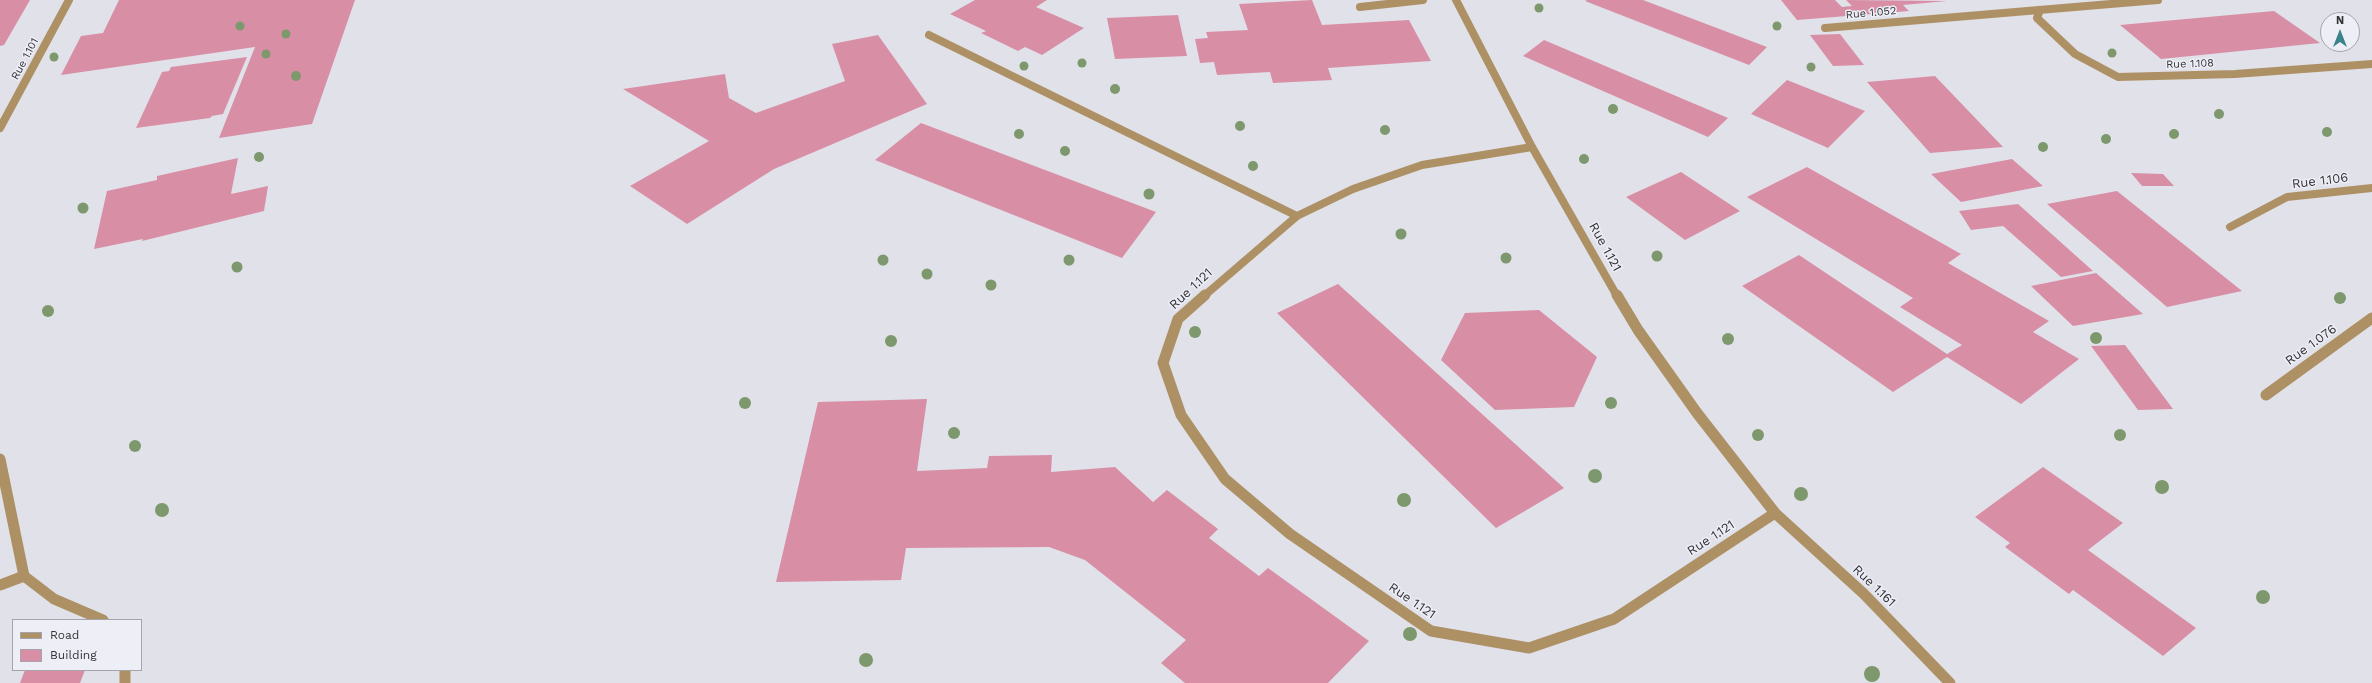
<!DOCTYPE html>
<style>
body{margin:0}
#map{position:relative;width:2372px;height:683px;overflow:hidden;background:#e1e1ea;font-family:"Work Sans",sans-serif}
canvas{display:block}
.legend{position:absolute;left:12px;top:619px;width:130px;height:52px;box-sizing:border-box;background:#eeeef7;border:1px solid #a4a4aa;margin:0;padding:5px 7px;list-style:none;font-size:12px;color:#343437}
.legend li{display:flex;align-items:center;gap:8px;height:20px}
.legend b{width:20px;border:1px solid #a4a4aa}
.north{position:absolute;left:2320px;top:12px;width:40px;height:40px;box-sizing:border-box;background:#eeeef7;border:1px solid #a4a4aa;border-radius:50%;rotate:0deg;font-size:11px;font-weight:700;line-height:16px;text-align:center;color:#343437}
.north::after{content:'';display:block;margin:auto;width:14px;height:18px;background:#3b838b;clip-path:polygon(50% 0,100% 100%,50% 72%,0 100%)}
</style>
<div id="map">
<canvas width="2372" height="683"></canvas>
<ul class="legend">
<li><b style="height:5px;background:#ad9165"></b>Road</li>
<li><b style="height:11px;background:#d88fa6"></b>Building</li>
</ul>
<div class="north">N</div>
</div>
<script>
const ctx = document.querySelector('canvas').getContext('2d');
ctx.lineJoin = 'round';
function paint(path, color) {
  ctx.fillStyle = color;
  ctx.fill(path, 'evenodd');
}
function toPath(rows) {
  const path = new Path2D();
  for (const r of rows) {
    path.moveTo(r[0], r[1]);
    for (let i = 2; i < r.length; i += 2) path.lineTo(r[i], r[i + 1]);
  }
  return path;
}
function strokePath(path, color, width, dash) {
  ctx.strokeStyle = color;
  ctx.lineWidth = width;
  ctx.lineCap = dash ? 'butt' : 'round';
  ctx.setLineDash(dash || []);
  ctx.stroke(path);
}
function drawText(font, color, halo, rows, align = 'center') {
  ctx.font = font + ' "Work Sans",sans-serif';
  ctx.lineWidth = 3;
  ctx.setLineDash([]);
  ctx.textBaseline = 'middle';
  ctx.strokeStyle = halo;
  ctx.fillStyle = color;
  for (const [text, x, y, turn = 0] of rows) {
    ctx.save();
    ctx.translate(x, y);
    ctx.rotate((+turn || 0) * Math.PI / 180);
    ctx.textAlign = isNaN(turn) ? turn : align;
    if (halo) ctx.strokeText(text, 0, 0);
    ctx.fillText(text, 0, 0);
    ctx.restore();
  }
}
paint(toPath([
 [0,0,30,0,4,45,0,46],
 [119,0,355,0,312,124,219,138,255,47,61,75,81,36,103,33],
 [975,0,1047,0,1036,7,1084,28,1042,55,1025,47,1018,51,981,33,986,31,950,14],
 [1312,0,1322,25,1409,20,1431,61,1328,68,1332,80,1273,83,1270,72,1217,75,1214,62,1200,63,1195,39,1208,38,1206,32,1248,30,1239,4],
 [1587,0,1643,0,1767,47,1749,65,1585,1],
 [1781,0,1835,0,1842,7,1852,6,1846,0,1947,1,1903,5,1909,11,1797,20],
 [2274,11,2320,43,2161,59,2120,25],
 [1178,15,1187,56,1115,59,1107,18],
 [1840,34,1864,65,1833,66,1810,35],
 [878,35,927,104,774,169,687,224,630,186,709,141,623,89,725,74,729,98,756,113,845,81,832,44],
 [1544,40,1728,118,1708,137,1523,56],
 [247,57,223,114,212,116,210,118,136,128,162,72,169,71,171,67],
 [1935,76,2003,147,1930,153,1867,82],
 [1787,80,1865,111,1828,148,1751,114],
 [921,123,1156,212,1122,258,875,160],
 [238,158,231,194,268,186,264,211,142,241,143,239,94,249,107,191,157,180,157,176],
 [2012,159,2043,186,1961,202,1931,174],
 [1807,167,1961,254,1948,263,2049,321,2033,332,2079,359,2021,404,1947,357,1893,392,1742,286,1799,255,1947,354,1962,345,1900,307,1913,298,1747,197],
 [1681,172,1740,211,1685,240,1626,197],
 [2131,173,2163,174,2174,186,2142,186],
 [2117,191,2242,291,2167,307,2047,204],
 [2018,204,2093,271,2061,277,2003,226,1971,230,1959,211],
 [2096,273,2143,314,2073,326,2031,286],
 [1338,284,1564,488,1496,528,1277,313],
 [1539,310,1597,357,1574,407,1495,410,1441,360,1465,313],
 [2125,345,2173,409,2138,410,2091,346],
 [927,399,917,471,987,468,989,456,1052,455,1051,472,1115,467,1153,502,1167,490,1218,529,1209,538,1259,576,1268,568,1369,641,1328,683,1185,683,1161,663,1186,640,1085,560,1049,547,906,548,901,580,776,582,818,402],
 [2043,467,2123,523,2088,550,2196,628,2163,656,2073,590,2069,594,2005,547,2010,543,1975,517],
 [25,670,85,670,80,683,20,683]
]), '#d88fa6');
strokePath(toPath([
 [1360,7,1423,0],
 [929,35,1297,216]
]), '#ad9165', 8);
strokePath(toPath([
 [2266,395,2372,318],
 [0,585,24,576]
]), '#ad9165', 11);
strokePath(toPath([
 [1456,0,1532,147],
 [2040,10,2037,18,2075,54,2118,77,2235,74,2372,64],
 [1825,28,2158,0],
 [0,128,69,0],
 [1532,147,1617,296],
 [2230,227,2287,197,2372,188],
 [1204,296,1297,216,1353,189,1422,165,1532,147]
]), '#ad9165', 8);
strokePath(toPath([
 [1205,295,1178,319,1163,363,1181,415,1225,479,1290,534,1431,631,1529,648,1614,619,1775,513,1697,413,1638,330,1617,295],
 [0,459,24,576,54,599,103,620],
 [1775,513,1864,594,1950,683],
 [125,670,125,683]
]), '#ad9165', 11);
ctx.fillStyle = '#7d986c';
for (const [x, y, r] of [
 [1539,8,4.5],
 [240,26,4.5],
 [1777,26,4.5],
 [286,34,4.5],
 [2112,53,4.5],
 [266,54,4.5],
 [54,57,4.5],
 [1082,63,4.5],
 [1024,66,4.5],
 [1811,67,4.5],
 [296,76,5],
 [1115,89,5],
 [1613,109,5],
 [2219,114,5],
 [1240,126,5],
 [1385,130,5],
 [2327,132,5],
 [1019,134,5],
 [2174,134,5],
 [2106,139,5],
 [2043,147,5],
 [1065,151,5],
 [259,157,5],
 [1584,159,5],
 [1253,166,5],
 [1149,194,5.5],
 [83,208,5.5],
 [1401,234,5.5],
 [1657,256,5.5],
 [1506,258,5.5],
 [883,260,5.5],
 [1069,260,5.5],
 [237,267,5.5],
 [927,274,5.5],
 [991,285,5.5],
 [2340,298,6],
 [48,311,6],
 [1195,332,6],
 [2096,338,6],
 [1728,339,6],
 [891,341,6],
 [745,403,6],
 [1611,403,6],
 [954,433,6],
 [1758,435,6],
 [2120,435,6],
 [135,446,6],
 [1595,476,7],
 [2162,487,7],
 [1801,494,7],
 [1404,500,7],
 [162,510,7],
 [2263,597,7],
 [1410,634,7],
 [866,660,7],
 [1872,674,8]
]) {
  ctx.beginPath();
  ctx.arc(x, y, r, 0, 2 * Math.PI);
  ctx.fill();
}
drawText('11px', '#343437', '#eeeef7', [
 ["Rue 1.052",1871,13,-5],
 ["Rue 1.101",25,59,-62],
 ["Rue 1.108",2190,64,-2]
]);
drawText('13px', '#343437', '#eeeef7', [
 ["Rue 1.106",2320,181,-7],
 ["Rue 1.121",1605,247,61],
 ["Rue 1.121",1191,289,-43],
 ["Rue 1.076",2311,345,-36],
 ["Rue 1.121",1711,538,-33],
 ["Rue 1.161",1874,586,44],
 ["Rue 1.121",1412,601,34]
]);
</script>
